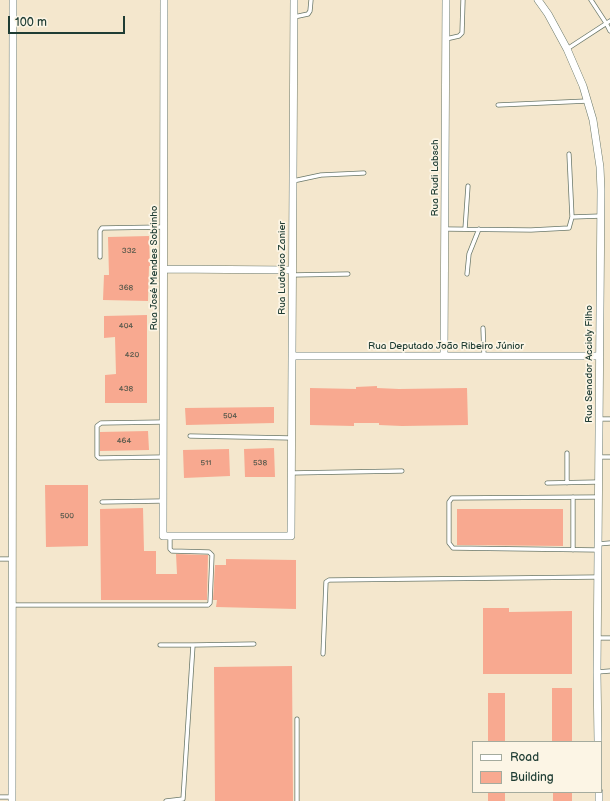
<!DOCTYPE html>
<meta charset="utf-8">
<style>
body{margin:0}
#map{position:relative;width:610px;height:801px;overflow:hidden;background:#f4e7cd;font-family:"Balsamiq Sans",sans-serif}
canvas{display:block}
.legend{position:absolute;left:472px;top:741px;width:130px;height:52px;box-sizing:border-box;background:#fcf5e5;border:1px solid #a4ab9e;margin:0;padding:5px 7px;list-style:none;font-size:12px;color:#1f3d34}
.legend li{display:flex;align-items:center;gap:8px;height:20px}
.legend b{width:20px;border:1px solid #a4ab9e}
.scale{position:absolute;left:8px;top:16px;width:117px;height:18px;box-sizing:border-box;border:2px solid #1f3d34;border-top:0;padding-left:5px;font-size:12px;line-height:14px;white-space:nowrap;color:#1f3d34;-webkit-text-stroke:3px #fcf5e5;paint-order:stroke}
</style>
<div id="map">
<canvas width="610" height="801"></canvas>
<ul class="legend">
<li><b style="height:5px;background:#fff"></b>Road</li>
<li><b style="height:11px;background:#f8a990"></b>Building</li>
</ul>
<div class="scale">100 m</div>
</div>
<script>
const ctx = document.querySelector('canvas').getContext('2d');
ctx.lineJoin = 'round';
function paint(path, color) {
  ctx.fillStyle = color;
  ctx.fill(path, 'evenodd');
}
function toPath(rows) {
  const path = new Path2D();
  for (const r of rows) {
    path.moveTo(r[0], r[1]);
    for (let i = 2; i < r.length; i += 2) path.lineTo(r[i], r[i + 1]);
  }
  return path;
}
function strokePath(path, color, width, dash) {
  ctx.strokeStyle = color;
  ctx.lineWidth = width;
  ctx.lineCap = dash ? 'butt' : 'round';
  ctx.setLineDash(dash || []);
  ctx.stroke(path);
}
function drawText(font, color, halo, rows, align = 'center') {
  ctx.font = font + ' "Balsamiq Sans",sans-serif';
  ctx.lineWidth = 3.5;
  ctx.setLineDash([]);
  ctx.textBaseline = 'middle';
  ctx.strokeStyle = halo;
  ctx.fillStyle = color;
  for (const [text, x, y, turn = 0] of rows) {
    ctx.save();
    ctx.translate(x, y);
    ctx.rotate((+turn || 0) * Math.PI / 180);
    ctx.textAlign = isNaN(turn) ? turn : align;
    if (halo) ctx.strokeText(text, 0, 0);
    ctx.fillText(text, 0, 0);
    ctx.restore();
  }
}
paint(toPath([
 [149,236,150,266,149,266,148,301,103,300,104,275,109,275,108,237],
 [147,315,147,403,105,403,105,375,116,374,115,337,104,338,104,316],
 [377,386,377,388,399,389,467,388,468,425,402,426,379,425,379,423,354,423,354,426,310,425,310,388,356,389,356,387],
 [274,407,274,423,186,425,185,408],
 [148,431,149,450,100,451,100,432],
 [274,448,275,477,245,477,244,449],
 [229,449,230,476,184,478,183,450],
 [45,485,88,485,88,546,46,547],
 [143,508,144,551,156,551,156,574,177,574,176,554,208,555,207,600,101,600,100,509],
 [457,509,563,509,563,546,457,545],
 [226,559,296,560,296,609,216,607,217,600,213,600,215,565,226,565],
 [483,608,509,608,509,612,572,611,572,674,483,674],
 [292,666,293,801,215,801,214,667],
 [552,688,572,688,572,742,552,742],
 [488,693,505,693,505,742,488,742],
 [488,792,505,792,505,801,488,801],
 [553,792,572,792,572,801,553,801]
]), '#f8a990');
const lane = toPath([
 [591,0,606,23,610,31],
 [294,17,308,14,310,11,311,0],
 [446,39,459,36,462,33,463,0],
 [567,49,610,21],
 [498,105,587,101],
 [569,154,572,217,601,216],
 [293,181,321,175,364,173],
 [445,229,531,230,569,228,572,217],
 [465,229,468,186],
 [100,257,100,231,102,228,164,227],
 [467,274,469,254,479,229],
 [292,275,348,274],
 [483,328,484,356],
 [599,419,610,419],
 [190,436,291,438],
 [567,453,567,483],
 [164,457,99,458,97,456,97,426,101,423,164,422],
 [599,457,610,457],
 [291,473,402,471],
 [547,483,598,482],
 [573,497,573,550],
 [102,502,162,501],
 [598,544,610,543],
 [598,550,453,548,449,543,449,502,452,498,598,497],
 [0,559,13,559],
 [12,605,208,605,210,603,212,555,209,552,172,551,170,549,170,536],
 [597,638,610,638],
 [160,645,193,645,183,799,166,801],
 [193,645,254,644],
 [323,654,326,582,329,580,598,577],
 [597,672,610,671],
 [0,797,12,797],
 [297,801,297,719]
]);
const street = toPath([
 [164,0,163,536,291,536,294,0],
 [538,0,548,14,567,49,583,86,593,120,600,167,601,190,597,672,598,742],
 [164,269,292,270],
 [292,356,599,356],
 [444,356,446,0],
 [599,792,599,801],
 [12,801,13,0]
]);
strokePath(lane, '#6a786a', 5);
strokePath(street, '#6a786a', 8);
strokePath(lane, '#fff', 3.5);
strokePath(street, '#fff', 7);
drawText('8px', '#55584b', null, [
 ["332",129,251],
 ["368",126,288],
 ["404",126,326],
 ["420",132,355],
 ["438",126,389],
 ["504",230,416],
 ["464",124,441],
 ["511",206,463],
 ["538",260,463],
 ["500",67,516]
]);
drawText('10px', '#1f3d34', '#fcf5e5', [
 ["Rua Rudi Labsch",435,178,-90],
 ["Rua José Mendes Sobrinho",154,268,-90],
 ["Rua Ludovico Zanier",282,268,-90],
 ["Rua Deputado João Ribeiro Júnior",446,346],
 ["Rua Senador Accioly Filho",589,364,-90]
]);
</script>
